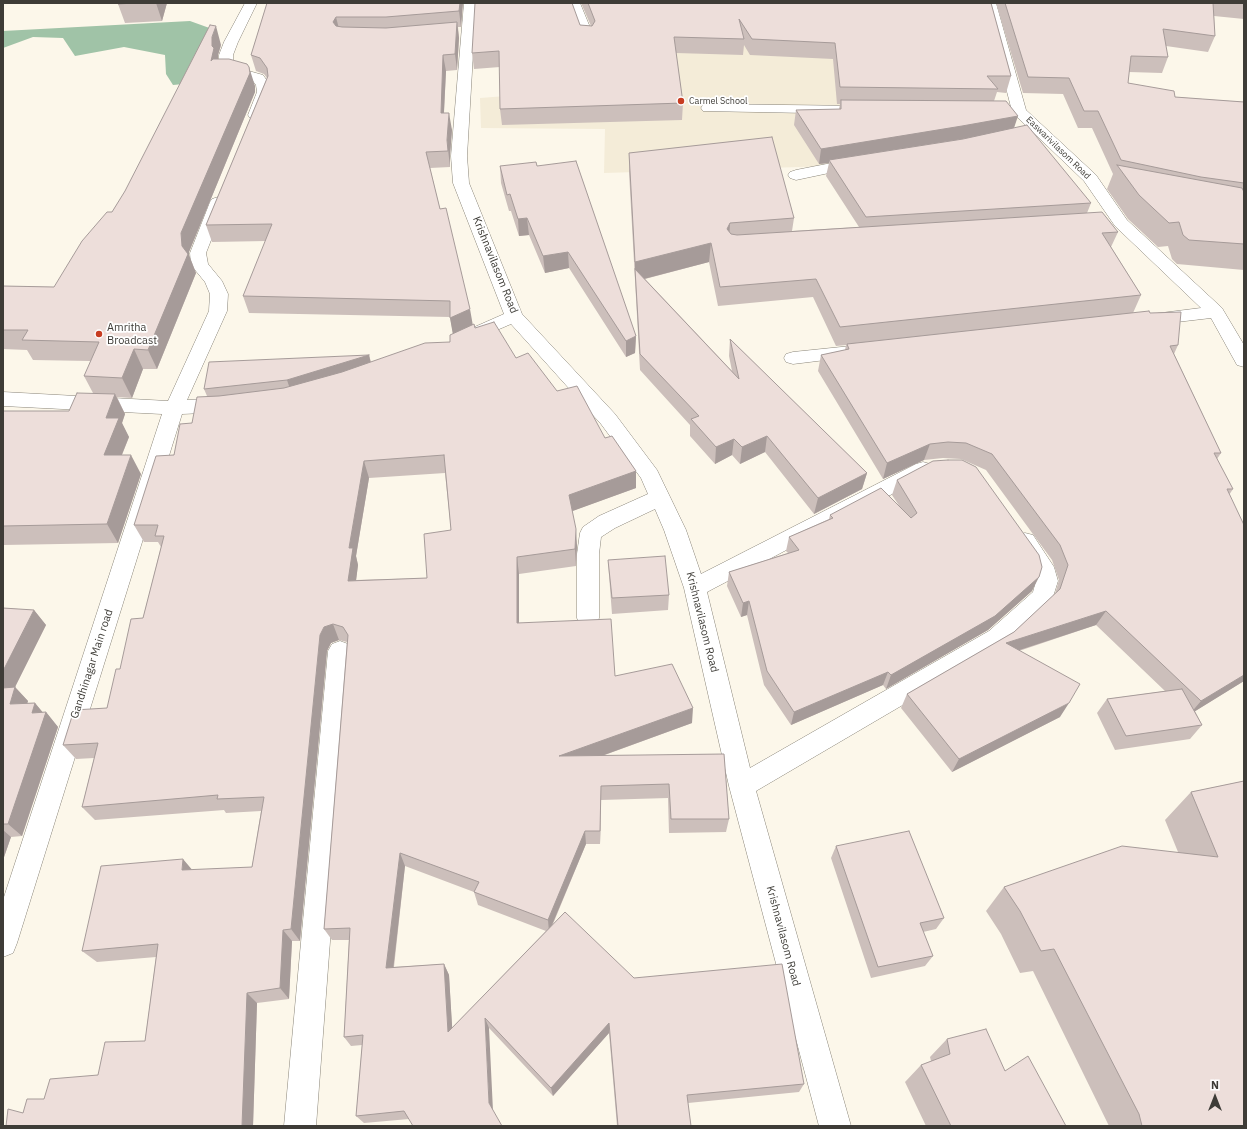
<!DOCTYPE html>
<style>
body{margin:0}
#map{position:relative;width:1247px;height:1129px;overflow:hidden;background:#fcf7ea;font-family:"IBM Plex Sans",sans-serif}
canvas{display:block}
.frame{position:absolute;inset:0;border:4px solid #3e3c37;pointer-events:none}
.north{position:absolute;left:1195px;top:1077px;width:40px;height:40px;-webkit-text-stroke:3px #fff;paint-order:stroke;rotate:0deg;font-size:11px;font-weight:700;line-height:16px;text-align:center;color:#3e3c37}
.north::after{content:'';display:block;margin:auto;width:14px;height:18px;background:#3e3c37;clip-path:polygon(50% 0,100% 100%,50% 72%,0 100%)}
</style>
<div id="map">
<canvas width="1247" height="1129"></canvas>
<div class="frame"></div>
<div class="north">N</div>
</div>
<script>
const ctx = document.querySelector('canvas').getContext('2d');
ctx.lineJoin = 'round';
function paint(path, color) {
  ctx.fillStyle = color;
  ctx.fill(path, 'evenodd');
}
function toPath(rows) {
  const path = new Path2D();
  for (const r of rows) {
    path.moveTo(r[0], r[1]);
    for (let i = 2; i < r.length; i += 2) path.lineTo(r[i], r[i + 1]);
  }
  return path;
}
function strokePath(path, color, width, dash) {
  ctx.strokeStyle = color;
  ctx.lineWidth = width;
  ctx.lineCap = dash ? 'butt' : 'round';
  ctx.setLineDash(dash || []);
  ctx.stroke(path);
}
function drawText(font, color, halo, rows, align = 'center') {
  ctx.font = font + ' "IBM Plex Sans",sans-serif';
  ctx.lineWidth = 3.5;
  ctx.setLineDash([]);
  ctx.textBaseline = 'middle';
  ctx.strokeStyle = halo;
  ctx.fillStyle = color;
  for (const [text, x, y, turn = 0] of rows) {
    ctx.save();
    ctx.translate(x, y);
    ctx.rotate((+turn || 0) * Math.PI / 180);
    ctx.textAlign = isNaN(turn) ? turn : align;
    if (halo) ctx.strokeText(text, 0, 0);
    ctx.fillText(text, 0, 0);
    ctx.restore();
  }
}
paint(toPath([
 [611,28,864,41,883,104,1014,108,1019,119,835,115,832,166,604,173,605,129,481,128,480,98,624,87]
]), '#f4ecd8');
paint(toPath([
 [190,21,215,30,194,83,173,85,166,74,165,55,124,47,75,56,63,38,33,37,3,48,3,31]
]), '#a0c3a7');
const minor = toPath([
 [245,3,257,3,238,42,233,55,233,63,238,68,263,75,270,85,271,92,262,115,260,118,255,119,250,118,248,115,257,92,256,85,253,81,228,74,219,64,219,55,224,42,245,3],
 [464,3,476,3,467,156,469,183,522,314,615,414,657,470,686,530,701,574,916,464,923,462,930,464,933,469,930,474,707,592,750,768,989,631,1033,592,1036,581,1033,569,1014,541,1017,535,1025,533,1033,535,1054,567,1058,581,1051,603,1005,645,756,791,851,1126,819,1126,729,786,684,588,664,530,655,509,615,528,601,537,599,554,599,618,596,625,588,627,580,625,577,618,577,554,580,533,583,527,599,516,648,494,641,478,601,424,511,324,467,343,461,341,458,337,461,333,504,314,453,183,451,156,464,3],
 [568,3,580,3,594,37,592,40,582,40,580,37,568,3],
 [984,3,996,3,1026,110,1096,175,1127,220,1222,308,1244,345,1244,367,1237,365,1211,318,1151,325,1145,323,1142,319,1145,315,1201,308,1115,226,1084,181,1014,114,1012,111,984,3],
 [708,104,861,106,866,107,868,110,866,113,861,114,703,111,701,108,703,105,708,104],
 [857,158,862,160,865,163,862,166,796,180,790,178,788,175,790,172,796,170,857,158],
 [218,197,224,199,226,202,206,253,208,264,222,281,228,294,227,311,187,400,226,398,233,400,236,405,233,410,226,412,182,414,17,943,13,953,3,957,3,900,162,414,3,406,3,392,168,401,209,311,210,294,205,282,191,265,190,253,210,202,212,199,218,197],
 [851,346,858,348,860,352,858,356,793,364,786,362,784,358,786,354,793,352,851,346],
 [340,641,348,644,352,651,316,1126,284,1126,328,651,332,644,340,641]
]);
strokePath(minor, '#8a8579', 1);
paint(minor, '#fff');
paint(toPath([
 [119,3,167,3,162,21,125,23,118,4],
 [267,3,463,3,461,27,458,27,459,38,457,70,446,71,444,113,452,130,450,156,450,167,430,168,440,209,472,324,475,328,516,358,557,391,605,438,636,471,636,488,572,511,577,546,576,566,519,574,519,623,615,676,692,723,602,756,724,754,729,819,726,832,669,833,668,798,601,800,600,844,586,844,553,924,634,978,804,1084,799,1092,688,1103,691,1126,617,1126,609,1033,553,1096,489,1028,409,1119,364,1123,356,1116,362,1045,351,1046,344,1037,349,940,332,940,324,929,347,642,339,640,331,643,327,651,300,941,292,941,289,999,257,1003,253,1126,6,1126,23,1113,44,1099,98,1075,145,1041,156,957,97,962,82,951,192,870,252,867,261,811,226,813,224,810,95,820,82,807,94,758,76,759,63,745,107,708,120,669,143,618,161,547,158,542,144,542,134,525,207,396,204,389,369,355,371,362,450,342,453,333,450,317,249,313,243,296,266,241,212,242,206,225,267,78,264,74,256,71,251,55],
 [445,473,451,530,427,578,356,580,358,565,356,556,369,478],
 [405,866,474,892,478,905,546,931,452,1028,449,975,444,964,394,967],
 [581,3,991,3,1011,76,1006,93,997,92,994,101,1014,128,1091,203,1087,213,1118,232,1111,247,1141,295,1133,313,1150,313,1178,345,1174,354,1221,453,1217,459,1233,489,1229,495,1244,681,1195,711,1202,725,1190,739,1115,750,1097,713,1107,699,1165,691,1096,625,1019,651,1060,717,952,772,901,708,907,694,1014,632,1055,594,1059,580,1052,560,986,470,961,459,943,458,924,460,883,479,818,371,821,355,845,350,846,345,836,346,813,297,718,306,709,262,645,279,732,371,729,356,730,339,867,473,862,489,814,514,765,452,740,464,732,455,715,464,690,436,690,425,640,370,629,172,629,153,794,218,792,231,859,227,826,176,829,163,819,164,794,125,796,110,839,109,840,104,837,104,833,59,750,55,744,45,743,55,676,53,683,103,682,120,502,125,500,109,500,67,474,69,472,53,580,25,591,26],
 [996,3,1244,3,1244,19,1214,16,1215,36,1208,52,1166,46,1168,57,1162,73,1129,72,1128,83,1175,97,1244,102,1244,270,1177,264,1172,259,1168,246,1158,247,1128,219,1107,189,1113,174,1092,128,1078,128,1063,94,1023,93],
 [221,45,218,55,218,59,255,86,255,92,189,252,189,255,196,273,157,369,143,369,132,398,117,397,125,414,122,423,129,437,122,455,141,474,118,543,3,545,3,411,69,411,93,393,84,376,91,361,33,360,27,350,3,349,3,286,54,287,112,212],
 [500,166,537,166,636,336,635,353,626,357,569,268,545,273,529,235,519,236,511,211,509,211,501,183],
 [897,480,1032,591,988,630,886,689,883,685,791,725,764,685,747,615,741,617,727,586,729,572,788,553,786,551,789,537,829,519,830,515,900,507,892,495],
 [608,560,669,595,668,610,612,614,609,575],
 [3,608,34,610,46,625,15,687,28,701,27,703,35,703,43,713,46,712,58,727,22,836,11,837,3,860],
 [1244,781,1244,1126,1109,1126,1033,971,1020,973,1001,934,986,911,1004,887,1178,852,1165,820,1191,792],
 [836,846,944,918,936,929,923,932,933,956,925,966,871,978,831,858],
 [947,1039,1005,1071,1066,1126,926,1126,905,1082,921,1065,931,1061,930,1057]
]), '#ccbfbb');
paint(toPath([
 [156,3,167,3,162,21],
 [460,3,463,3,461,27,459,11],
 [336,17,340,33,333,22],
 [457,22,459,38,457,70,455,54],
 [216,26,221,45,218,55,218,61,211,61,212,37],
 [443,55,446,71,443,130,441,113],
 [249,67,255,86,255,92,189,252,189,255,196,273,157,369,148,350,182,246,181,233],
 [449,113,452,130,450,156,450,167,447,140],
 [1018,116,1013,131,829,160,829,163,819,164,821,149],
 [527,218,529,235,519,236,518,219],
 [730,223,729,242,727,229],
 [711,243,709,262,636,281,635,269,635,281,635,262],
 [568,252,569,268,545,273,543,256],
 [470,309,473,326,453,335,450,318],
 [636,336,635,353,626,357,626,341],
 [134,349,143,369,132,398,122,378],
 [369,355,371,364,290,389,287,380],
 [115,394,125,414,122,423,129,437,114,474,104,455,106,418],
 [767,436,765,452,740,464,742,447],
 [734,439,732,455,715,464,716,447],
 [930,444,924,460,883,479,887,463],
 [131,455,141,474,118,543,107,524],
 [364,461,369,478,356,556,358,565,354,597,348,581,349,548],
 [636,471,636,488,570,512,569,495],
 [867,473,862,489,814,514,818,498],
 [576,529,577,546,576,566,575,549],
 [517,557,519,574,519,639,517,623],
 [1039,577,1032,591,988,630,886,689,891,675],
 [749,601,747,615,741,617,743,603],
 [34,610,46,625,7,703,3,698,3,671],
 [1106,611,1096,625,998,657,1006,643],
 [333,624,339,640,331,643,327,651,300,941,291,929,320,635,324,627],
 [888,672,883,685,791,725,794,712],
 [1244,675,1244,681,1189,715,1201,701],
 [15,687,28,701,23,718,10,704],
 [35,703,45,715,46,712,58,727,22,836,8,824,32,713],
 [1069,703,1060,717,952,772,959,759],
 [693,708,692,723,560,771,559,756],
 [601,786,601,800,600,844,600,831],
 [3,830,11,837,3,860],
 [585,831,586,844,549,932,548,920],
 [400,853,405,866,392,979,386,968],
 [183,859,194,872,182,870],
 [283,930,292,941,289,999,280,988],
 [444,964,449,975,453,1041,448,1032],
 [247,993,257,1003,253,1126,242,1126],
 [485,1018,489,1028,493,1111,489,1103],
 [609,1023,609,1033,553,1096,551,1088]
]), '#a69b99');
const building = toPath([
 [119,3,134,3,118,4,119,3],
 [267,3,460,3,459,11,386,17,336,17,333,22,336,26,342,27,386,28,457,22,455,54,443,55,441,113,449,113,447,140,448,151,426,152,440,209,446,208,470,309,450,318,450,301,243,296,272,224,206,225,268,76,267,68,260,58,251,55,267,3],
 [475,3,572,3,580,25,592,26,595,21,588,3,991,3,1011,76,987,76,998,89,840,87,835,43,752,39,739,19,744,39,674,37,683,103,500,109,499,51,472,53,475,3],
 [1005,3,1213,3,1215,36,1163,29,1168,57,1131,56,1128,83,1174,91,1175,97,1244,102,1244,183,1201,177,1121,160,1098,111,1084,111,1069,78,1028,77,1005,3],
 [210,25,216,26,212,37,212,46,214,48,211,61,213,59,229,59,247,64,249,67,250,73,181,233,182,246,188,254,148,350,134,349,122,378,84,376,99,342,22,340,28,330,3,330,3,286,54,287,82,241,107,212,112,212,125,191,210,25],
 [841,100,1006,101,1018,116,962,126,821,149,796,110,841,109,841,100],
 [1027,125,1091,203,866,217,829,160,963,139,1027,125],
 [772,137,794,218,730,223,727,229,731,234,737,235,1102,212,1118,232,1102,233,1141,295,840,327,816,279,720,287,711,243,635,262,629,153,772,137],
 [576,161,636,336,626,341,568,252,543,256,527,218,518,219,510,194,507,195,500,166,536,162,537,166,576,161],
 [1117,165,1242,188,1244,192,1244,244,1189,240,1183,235,1179,222,1169,223,1139,195,1117,165],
 [635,269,739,379,730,339,867,473,818,498,767,436,742,447,734,439,716,447,691,419,699,416,640,354,635,269],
 [1149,311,1150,313,1181,312,1178,345,1170,346,1221,453,1214,453,1233,489,1227,489,1244,525,1244,675,1201,701,1106,611,1006,643,1080,684,1069,703,959,759,907,694,1014,632,1060,589,1068,565,1060,545,992,454,966,443,948,442,930,444,887,463,821,355,849,349,847,344,1149,311],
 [494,322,516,358,528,353,557,391,577,386,605,438,612,436,636,471,569,495,576,529,575,549,517,557,517,623,611,619,615,676,672,664,693,708,559,756,724,754,729,819,671,819,669,784,601,786,600,831,585,831,548,920,474,892,479,882,400,853,386,968,444,964,448,1032,565,912,634,978,782,964,804,1084,687,1095,691,1126,618,1126,609,1023,551,1088,485,1018,489,1103,502,1126,413,1126,404,1111,356,1116,363,1035,344,1037,350,928,324,929,348,635,343,627,333,624,324,627,320,635,291,929,283,930,280,988,247,993,242,1126,6,1126,8,1109,23,1113,27,1099,44,1099,50,1079,98,1075,105,1042,145,1041,158,944,82,951,101,866,183,859,182,870,252,867,264,797,217,799,218,795,82,807,98,743,63,745,74,710,107,708,116,669,120,669,131,619,143,618,164,536,155,536,158,525,134,525,156,456,174,455,180,424,192,423,197,397,219,396,284,388,342,372,425,343,450,342,450,335,474,324,475,328,494,322],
 [444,455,451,530,424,534,427,578,348,581,353,548,349,548,364,461,444,455],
 [369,355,287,380,204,389,209,362,369,355],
 [77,393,115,394,106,418,119,418,104,455,131,455,107,524,3,526,3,411,69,411,77,393],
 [948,460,962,460,976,467,1039,555,1042,567,1039,577,995,616,891,675,888,672,794,712,767,671,749,601,743,603,729,572,799,550,789,537,833,518,830,515,881,488,911,518,917,513,897,480,933,461,948,460],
 [665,556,669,595,612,598,608,560,665,556],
 [3,608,34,610,3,671,3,608],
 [15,687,10,704,35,703,32,713,46,712,8,824,3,824,3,688,15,687],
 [1182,689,1202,725,1126,736,1107,699,1182,689],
 [1244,781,1244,1126,1142,1126,1139,1114,1054,949,1041,951,1020,911,1004,887,1122,846,1218,857,1191,792,1244,781],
 [909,831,944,918,920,923,933,956,878,967,836,846,909,831],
 [986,1029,1005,1071,1028,1056,1066,1126,951,1126,921,1065,950,1054,947,1039,986,1029]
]);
paint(building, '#eddeda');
strokePath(building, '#a69b99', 1);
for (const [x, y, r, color] of [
 [681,101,4,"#c73c21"],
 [99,334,4,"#c73c21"]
]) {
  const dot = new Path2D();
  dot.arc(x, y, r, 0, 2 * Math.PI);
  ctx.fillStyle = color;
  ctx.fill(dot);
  strokePath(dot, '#fff', 1.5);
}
drawText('9px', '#3e3c37', '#fff', [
 ["Carmel School",689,101]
], 'left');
drawText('9px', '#3e3c37', '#fff', [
 ["Easwarivilasom Road",1058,148,44]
]);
drawText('11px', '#3e3c37', '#fff', [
 ["Krishnavilasom Road",495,265,68],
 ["Krishnavilasom Road",702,622,76],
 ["Gandhinagar Main road",92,664,-72],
 ["Krishnavilasom Road",783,936,75]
]);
drawText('11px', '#3e3c37', '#fff', [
 ["Amritha",107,328],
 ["Broadcast",107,341]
], 'left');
</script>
